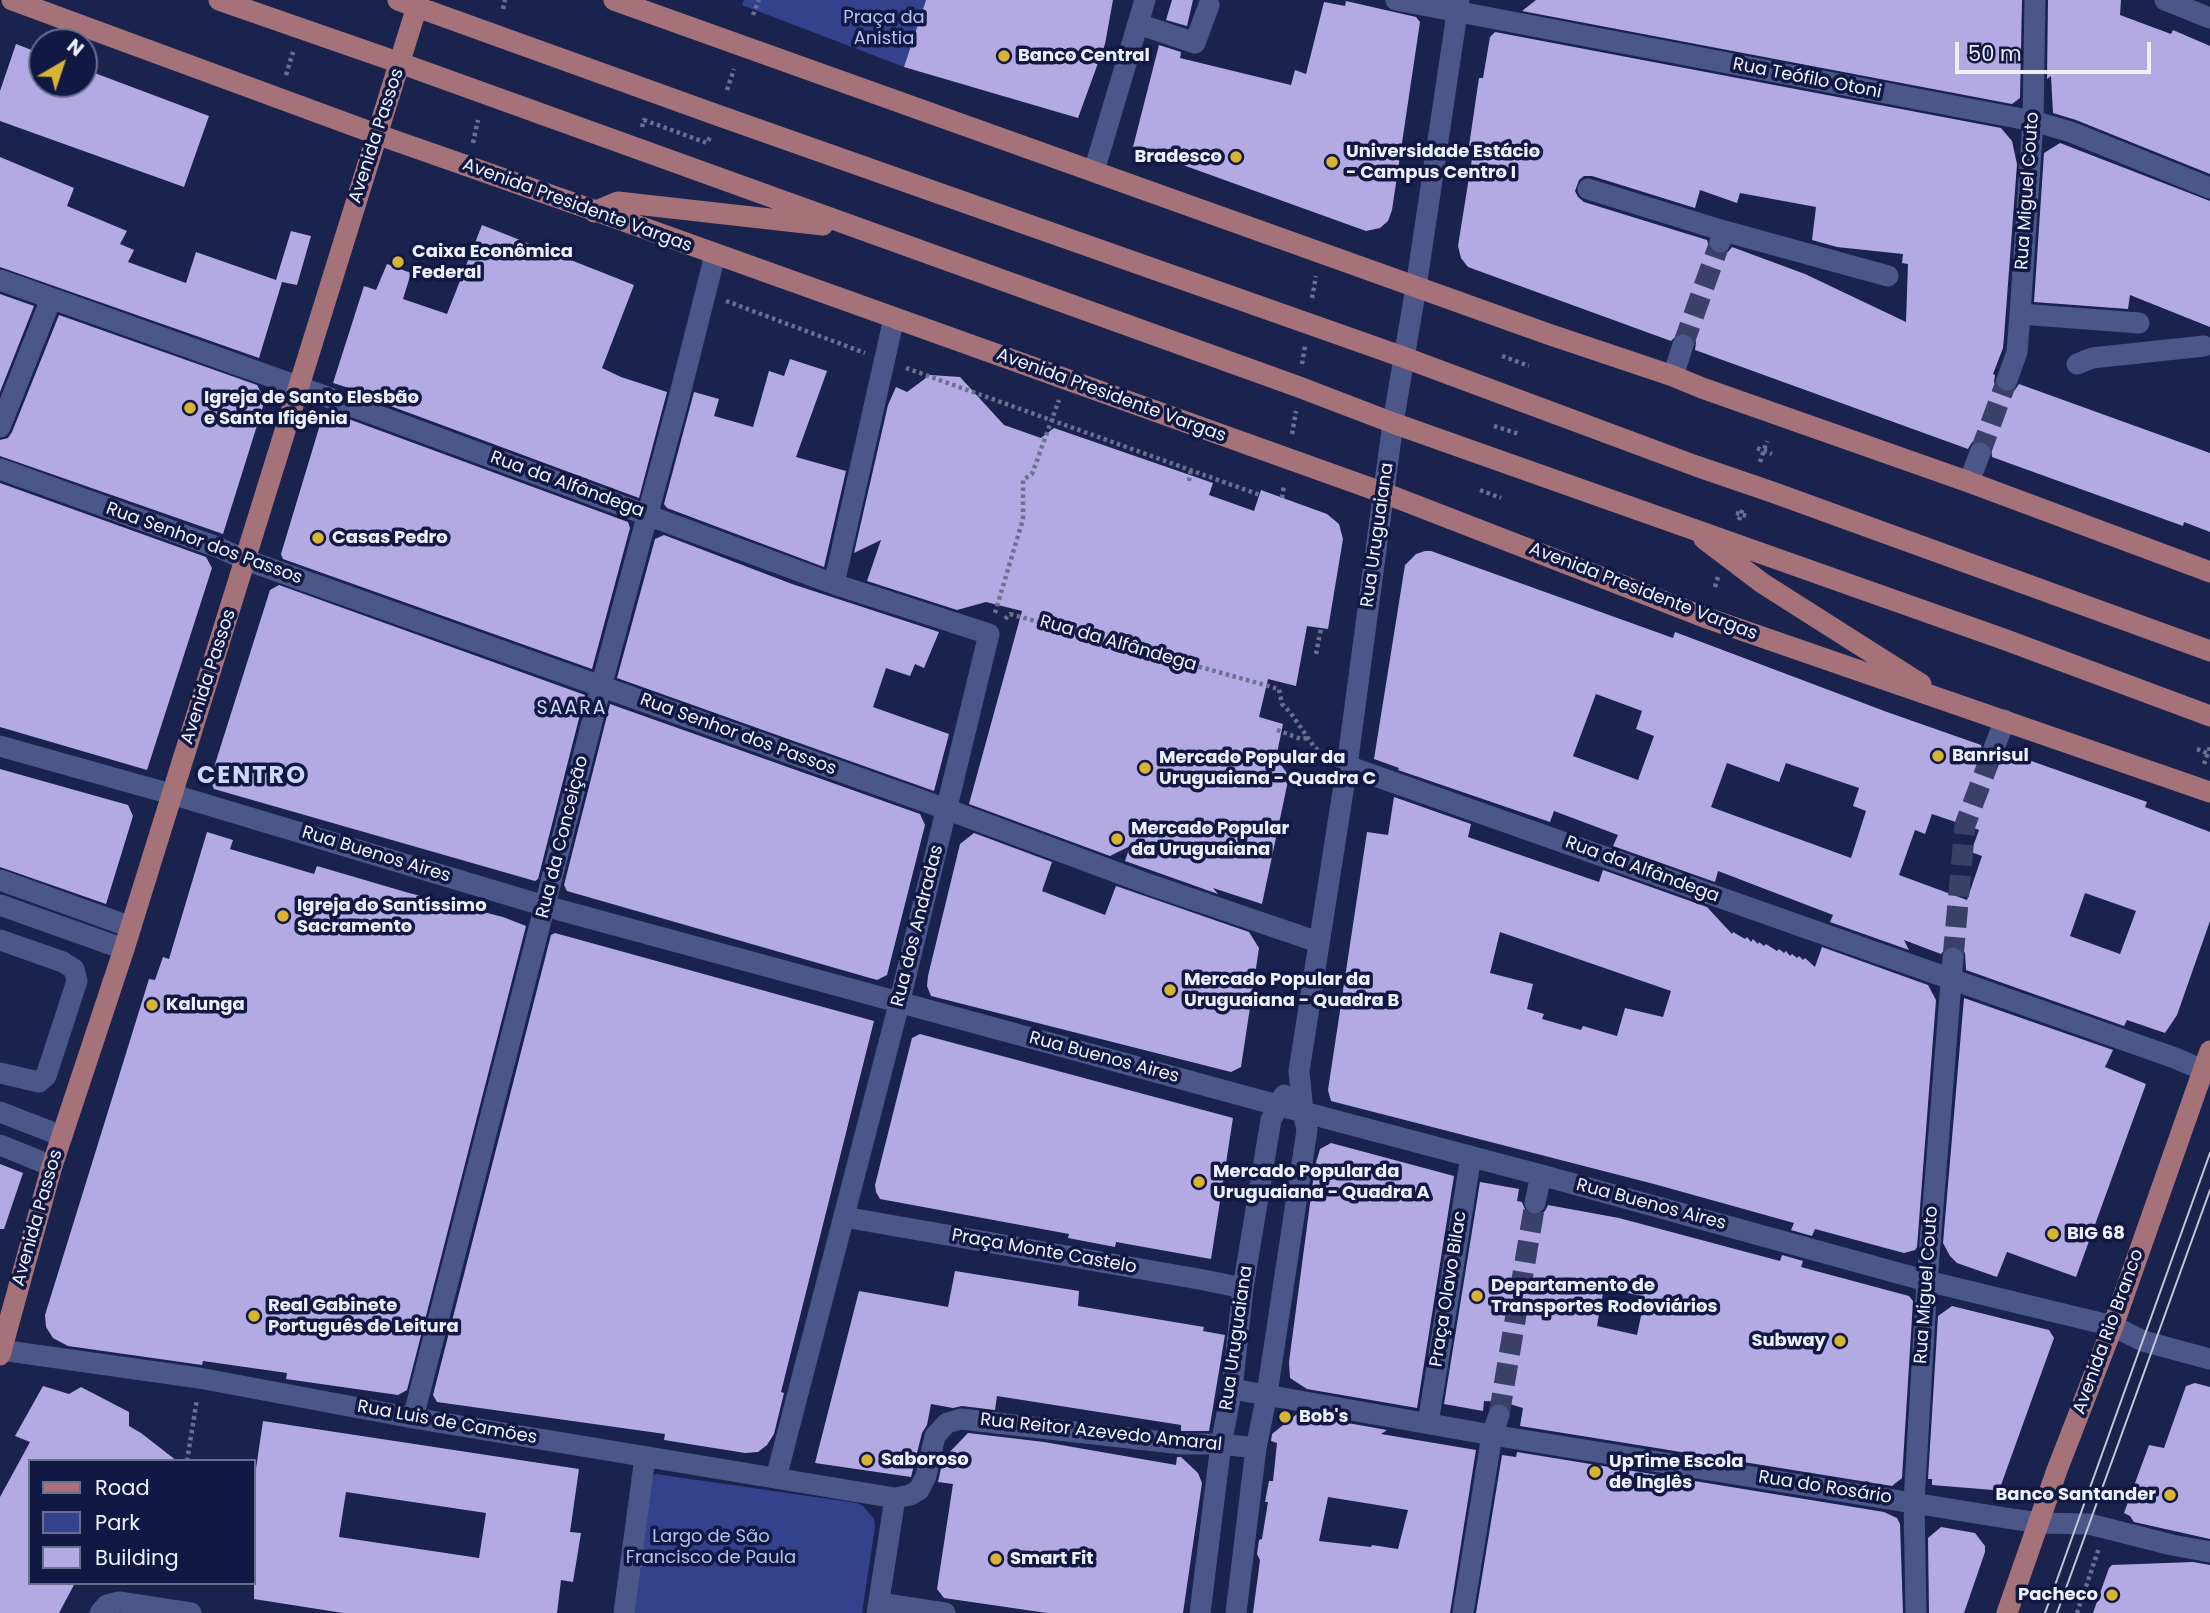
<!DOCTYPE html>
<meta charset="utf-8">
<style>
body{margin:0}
#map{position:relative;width:2210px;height:1613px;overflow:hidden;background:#1a224e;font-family:Poppins,sans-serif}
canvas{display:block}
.legend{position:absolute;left:28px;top:1459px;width:228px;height:126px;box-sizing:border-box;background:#111843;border:2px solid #696f8d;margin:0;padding:9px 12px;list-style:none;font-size:21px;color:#eef1fd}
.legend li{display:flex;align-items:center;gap:14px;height:35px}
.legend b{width:35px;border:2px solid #696f8d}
.north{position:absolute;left:28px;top:28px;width:70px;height:70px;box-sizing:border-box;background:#111843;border:2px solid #696f8d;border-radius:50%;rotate:39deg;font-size:19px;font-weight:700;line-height:28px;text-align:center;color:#eef1fd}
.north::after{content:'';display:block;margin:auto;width:24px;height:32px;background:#d8b434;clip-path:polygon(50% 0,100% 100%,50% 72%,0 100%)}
.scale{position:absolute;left:1955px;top:42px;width:196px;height:32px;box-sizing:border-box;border:4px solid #eef1fd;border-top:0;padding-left:9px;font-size:21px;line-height:24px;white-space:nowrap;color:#eef1fd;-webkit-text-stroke:5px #111843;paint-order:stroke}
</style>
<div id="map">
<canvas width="2210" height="1613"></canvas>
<ul class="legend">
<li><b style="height:9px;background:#a5727a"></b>Road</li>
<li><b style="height:19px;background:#34418d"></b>Park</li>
<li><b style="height:19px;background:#b4aae3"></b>Building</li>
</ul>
<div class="north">N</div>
<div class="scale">50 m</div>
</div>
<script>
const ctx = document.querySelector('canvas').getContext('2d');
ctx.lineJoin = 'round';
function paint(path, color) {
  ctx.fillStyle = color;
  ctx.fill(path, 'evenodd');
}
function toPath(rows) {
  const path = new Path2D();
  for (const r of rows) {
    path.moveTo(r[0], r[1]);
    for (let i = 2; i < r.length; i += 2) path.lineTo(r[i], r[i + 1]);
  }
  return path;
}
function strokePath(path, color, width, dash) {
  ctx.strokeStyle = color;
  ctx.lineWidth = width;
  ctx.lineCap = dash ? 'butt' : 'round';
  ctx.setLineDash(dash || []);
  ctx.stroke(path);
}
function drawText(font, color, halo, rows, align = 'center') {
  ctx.font = font + ' Poppins,sans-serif';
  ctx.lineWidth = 7;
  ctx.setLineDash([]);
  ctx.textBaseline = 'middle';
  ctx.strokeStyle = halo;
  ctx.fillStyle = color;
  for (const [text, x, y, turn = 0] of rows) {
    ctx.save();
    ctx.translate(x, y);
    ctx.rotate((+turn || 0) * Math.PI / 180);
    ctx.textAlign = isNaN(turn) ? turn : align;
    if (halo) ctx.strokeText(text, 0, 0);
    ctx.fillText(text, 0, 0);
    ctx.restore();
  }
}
paint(toPath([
 [744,0,926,0,904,67,742,5],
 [656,1474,857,1503,863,1506,874,1519,875,1527,862,1613,630,1613,652,1476]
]), '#34418d');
paint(toPath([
 [926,0,1113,0,1105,44,1078,118,904,67],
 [1172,0,1193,0,1187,26,1166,20],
 [1536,0,2022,0,2020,98,2012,104,1522,11],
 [2048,0,2121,0,2120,15,2171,34,2173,30,2210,46,2210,174,2076,120,2053,113,2051,76,2047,79],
 [1346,1,1416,17,1420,22,1392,210,1388,221,1380,228,1366,231,1133,147,1159,45,1181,52,1180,58,1291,85,1295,70,1306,74,1324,2,1345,6],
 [1495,32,2001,128,2012,141,2017,164,2004,337,2003,348,1993,374,1995,375,1994,382,1997,388,2002,392,2009,393,2015,390,2019,384,2210,453,2210,532,2184,522,2183,526,1992,457,1991,445,1984,441,1972,442,1968,449,1695,350,1696,342,1688,333,1680,332,1671,341,1468,267,1461,258,1458,246,1474,146,1469,146,1479,78,1483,78,1490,37],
 [1584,176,1592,176,1695,208,1700,190,1737,203,1740,193,1816,207,1812,240,1837,247,1903,254,1902,263,1908,264,1906,322,1805,274,1732,247,1728,252,1716,254,1710,250,1707,240,1584,202,1578,197,1575,191,1579,180],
 [16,44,42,54,42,84,84,84,84,69,209,116,184,187,0,121,0,91],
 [2060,143,2210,201,2210,327,2130,295,2128,309,2034,302,2044,153],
 [0,157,74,188,67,206,127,231,120,244,134,250,128,262,186,283,196,252,276,280,291,231,311,236,297,285,282,282,259,358,0,267],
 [482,225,634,285,602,368,621,377,667,392,639,498,377,401,384,399,333,383,364,286,376,290,387,264,411,273,403,299,447,314],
 [0,294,34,306,0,392],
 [59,315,257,385,265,400,223,534,0,456,0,440,8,438,12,432],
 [790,359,827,371,796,457,846,471,824,567,667,508,664,504,694,392,719,399,714,416,753,427,769,371,784,376],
 [930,375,960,377,1004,425,1041,438,1054,428,1213,483,1209,495,1254,511,1261,490,1327,514,1339,524,1343,539,1328,629,1307,626,1296,686,1268,679,1259,717,1283,724,1276,758,1289,776,1262,904,1213,888,1218,894,1125,861,1130,846,1110,856,969,804,1022,611,986,602,957,610,867,581,881,540,854,553,888,405,896,387,907,392],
 [335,414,628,522,630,528,592,669,283,559,281,554,322,418],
 [0,483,206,557,212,568,147,770,0,727],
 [664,535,792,584,939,632,924,668,915,664,910,676,886,668,873,707,949,734,934,791,617,678,655,539],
 [1425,551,1431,551,1673,638,1675,632,1887,712,1981,745,1983,756,1990,760,2002,759,2006,752,2147,802,2145,807,2210,832,2210,921,2177,1015,2165,1033,2127,1020,2124,1026,1966,970,1965,953,1961,948,1955,945,1947,947,1941,954,1904,940,1909,950,1830,922,1833,915,1718,871,1715,882,1613,846,1618,835,1554,811,1550,822,1398,770,1399,768,1374,759,1405,565,1416,554],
 [1596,694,1642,711,1636,729,1654,736,1638,780,1573,756],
 [1727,763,1779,782,1786,763,1859,788,1853,806,1866,811,1851,858,1711,807],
 [1932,814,1979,830,1971,852,1982,856,1967,900,1899,875,1915,830,1925,834],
 [2085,893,2136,911,2120,954,2070,936],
 [279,585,585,695,538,879,535,881,214,789,210,780,270,590],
 [610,704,920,814,925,825,887,975,877,980,567,891,564,885],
 [0,769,128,805,133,816,106,904,0,867],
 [1394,797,1471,824,1468,837,1599,882,1603,870,1707,907,1732,934,1733,932,1745,939,1747,937,1751,942,1753,939,1758,944,1759,942,1764,946,1766,944,1777,951,1779,949,1784,953,1786,951,1790,956,1792,954,1797,958,1799,956,1803,960,1805,958,1815,967,1822,947,1928,985,1936,1000,1917,1247,1915,1250,1904,1253,1815,1229,1812,1236,1791,1230,1794,1223,1654,1184,1331,1101,1328,1090,1367,832,1388,835],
 [1500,932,1671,991,1663,1017,1625,1008,1617,1036,1583,1026,1581,1030,1542,1019,1544,1014,1527,1009,1533,984,1490,973],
 [207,832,233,840,230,849,314,874,317,866,409,893,503,917,526,926,407,1390,398,1395,286,1379,287,1373,203,1361,202,1365,68,1346,53,1338,46,1327,45,1315,149,979,155,980,163,957,169,959],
 [974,833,1052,862,1042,891,1105,915,1116,886,1249,932,1259,948,1241,1067,1231,1072,931,996,927,986,928,976,960,844],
 [555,933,874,1021,781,1392,784,1393,774,1434,767,1445,758,1452,745,1453,664,1440,665,1434,437,1402,433,1395,551,935],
 [1964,998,2113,1050,2105,1067,2146,1084,2076,1277,2007,1252,1997,1277,1957,1263,1950,1256,1943,1243],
 [920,1034,1233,1118,1211,1259,1116,1242,1115,1247,1068,1238,1069,1234,880,1199,876,1192,875,1185,912,1038],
 [1331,1143,1454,1176,1417,1408,1307,1389,1290,1378,1289,1362,1315,1166,1320,1149],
 [0,1164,23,1173,4,1229,0,1229],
 [1480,1182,1519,1189,1517,1201,1522,1202,1526,1212,1532,1216,1540,1215,1545,1211,1548,1205,1619,1218,1780,1261,1782,1255,1803,1261,1801,1267,1909,1296,1913,1301,1902,1478,1892,1486,1520,1426,1523,1408,1503,1402,1484,1401,1483,1411,1444,1404],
 [1604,1287,1645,1297,1637,1335,1597,1326],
 [955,1271,1079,1291,1078,1306,1204,1327,1203,1331,1225,1335,1209,1431,1181,1431,1181,1425,997,1396,995,1410,962,1406,953,1408,931,1404,927,1425,922,1433,911,1477,815,1463,859,1291,948,1307],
 [1952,1306,2049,1330,2054,1338,2001,1485,1993,1490,1932,1485,1932,1479,1928,1479,1938,1316],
 [2195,1383,2210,1387,2210,1539,2134,1522,2130,1516,2124,1513,2149,1445,2164,1448,2186,1386],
 [43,1386,69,1394,81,1387,129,1412,129,1426,141,1433,177,1461,30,1461,30,1583,75,1583,59,1613,0,1613,0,1497,30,1442,15,1436],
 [1297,1414,1387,1430,1381,1434,1476,1450,1450,1613,1253,1613,1260,1560,1257,1554,1259,1540,1262,1539,1268,1502,1265,1502,1269,1481,1273,1481,1277,1443,1271,1441,1272,1434],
 [1328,1497,1408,1510,1398,1549,1372,1545,1371,1547,1319,1541],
 [263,1421,579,1469,570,1532,581,1533,573,1582,561,1580,557,1613,343,1613,254,1599,254,1482],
 [346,1492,486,1513,479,1558,339,1537],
 [968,1433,1044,1442,1176,1465,1177,1457,1181,1457,1198,1473,1202,1483,1183,1613,1047,1613,944,1598,937,1589,953,1484,938,1482,943,1459],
 [1517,1452,1884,1512,1897,1518,1900,1524,1903,1613,1476,1613,1502,1455,1516,1457],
 [1941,1527,1975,1533,1985,1546,1985,1552,1964,1613,1929,1613,1928,1538],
 [2193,1562,2210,1565,2210,1613,2093,1613,2109,1568,2112,1565]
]), '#b4aae3');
strokePath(toPath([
 [1683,345,1720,242],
 [1980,453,2007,380],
 [1953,958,1965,825,1994,748],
 [1499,1415,1535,1203]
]), '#3a4168', 21, [21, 10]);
strokePath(toPath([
 [503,9,505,0],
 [753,15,759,0],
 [286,75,293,52],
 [727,90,734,69],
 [642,127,644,120,707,143,710,137],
 [473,143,478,120],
 [1312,298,1316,276],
 [726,301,865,353],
 [1502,356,1529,366],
 [1302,364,1305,346],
 [906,368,1260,495],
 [1494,426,1519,434],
 [1292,434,1296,411],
 [1757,448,1772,454],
 [1760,462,1767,441],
 [1189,481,1191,469],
 [1480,490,1501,498],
 [1282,498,1284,485],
 [1736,513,1747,516],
 [1739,520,1743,508],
 [1715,587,1718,577],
 [995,613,1023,519,1023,480,1032,474,1059,400],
 [1005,619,1010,614,1279,689,1282,704,1290,712,1315,748,1326,754],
 [1316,654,1321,628],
 [1277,730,1301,739,1307,738],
 [2197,749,2209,754],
 [2204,764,2210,747],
 [187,1461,197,1399],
 [2077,1613,2099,1548]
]), '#6a7090', 4.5, [3.5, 3.5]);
strokePath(toPath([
 [1396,0,2033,121,2071,132,2210,188],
 [2165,0,2210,18],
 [1138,24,1195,43,1209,5],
 [1094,171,1145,0],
 [1588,189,1724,231,1720,242],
 [1724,231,1888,276],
 [0,280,300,387,834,584,989,634,899,1004,776,1478],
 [2020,314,2139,323],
 [2077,364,2092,358,2204,346],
 [1673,376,1683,345],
 [2007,380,2017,352,2020,314,2033,121,2035,0],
 [0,427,51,299],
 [0,469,217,547,246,560,946,809,1148,884,1318,942],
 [1969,482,1980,453],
 [834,584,894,318],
 [0,746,171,794,545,906,1303,1112,1541,1175,1927,1281,2113,1326,2143,1341,2210,1359],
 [1994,748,2005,720],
 [1347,766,2175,1058,2210,1073],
 [0,880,131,927],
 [0,905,124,949],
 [0,940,63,962,74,969,77,981,46,1076,39,1082,0,1073],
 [0,1112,62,1136],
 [0,1145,52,1166],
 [1535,1203,1541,1175],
 [844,1217,1204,1280,1243,1288],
 [0,1350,199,1378,413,1418,895,1498,910,1495,919,1490,926,1476,935,1436,947,1423,961,1419,1182,1444,1221,1444,1256,1448],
 [1232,1389,1492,1435,2006,1518,2040,1523,2089,1524,2172,1545,2210,1552],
 [413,1418,601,687,679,398,715,255],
 [1428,1423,1471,1156],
 [879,1603,945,1613],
 [100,1613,107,1605,119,1602,191,1613],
 [624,1613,645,1457],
 [877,1613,895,1498],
 [1200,1613,1221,1444,1232,1389,1243,1288,1271,1120,1284,1095],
 [1236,1613,1256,1448,1267,1394,1307,1130,1303,1112,1299,1071,1347,766,1393,423,1416,287,1459,0],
 [1463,1613,1492,1435,1499,1415],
 [1916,1613,1914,1502,1927,1281,1953,958]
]), '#4a5788', 21);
strokePath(toPath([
 [12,0,376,134,613,217,1384,493,1704,617,2210,792],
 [219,0,400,63,1299,387,1393,423,2006,640,2210,716],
 [398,0,717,115,1403,357,1696,466,1772,492,2210,651],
 [614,0,1548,334,1673,376,1702,388,1969,482,2210,572],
 [594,212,618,202,823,225],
 [1704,539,1762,583,1921,684],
 [0,1355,52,1166,124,949,419,0],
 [2007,1613,2057,1470,2113,1326,2210,1051]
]), '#a5727a', 21);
strokePath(toPath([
 [2045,1613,2210,1153],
 [2057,1613,2210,1190]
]), '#c2c6d8', 2);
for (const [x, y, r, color] of [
 [1004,56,7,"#d8b434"],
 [1236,157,7,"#d8b434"],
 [1332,162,7,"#d8b434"],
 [398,262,7,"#d8b434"],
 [190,408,7,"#d8b434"],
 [318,538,7,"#d8b434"],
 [1938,756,7,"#d8b434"],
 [1145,768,7,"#d8b434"],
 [1117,839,7,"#d8b434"],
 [283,916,7,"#d8b434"],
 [1170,990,7,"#d8b434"],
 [152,1005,7,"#d8b434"],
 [1199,1182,7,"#d8b434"],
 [2053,1234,7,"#d8b434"],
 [1477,1296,7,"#d8b434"],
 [254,1316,7,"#d8b434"],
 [1840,1341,7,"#d8b434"],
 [1285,1417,7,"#d8b434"],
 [867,1460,7,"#d8b434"],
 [1595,1472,7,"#d8b434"],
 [2170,1495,7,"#d8b434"],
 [996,1559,7,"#d8b434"],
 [2112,1595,7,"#d8b434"]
]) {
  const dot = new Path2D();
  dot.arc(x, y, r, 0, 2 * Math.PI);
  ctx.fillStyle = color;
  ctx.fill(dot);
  strokePath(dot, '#111843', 2.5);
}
drawText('18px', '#b4c1f1', '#111843', [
 ["Praça da",884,18],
 ["Anistia",884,39],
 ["Largo de São",711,1537],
 ["Francisco de Paula",711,1558]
]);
drawText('bold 18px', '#eef1fd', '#111843', [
 ["Banco Central",1018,56],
 ["Universidade Estácio",1346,152],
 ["- Campus Centro I",1346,173],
 ["Bradesco",1222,157,"right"],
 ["Caixa Econômica",412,252],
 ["Federal",412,273],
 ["Igreja de Santo Elesbão",204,398],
 ["e Santa Ifigênia",204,419],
 ["Casas Pedro",332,538],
 ["Banrisul",1952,756],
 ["Mercado Popular da",1159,758],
 ["Uruguaiana - Quadra C",1159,779],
 ["Mercado Popular",1131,829],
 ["da Uruguaiana",1131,850],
 ["Igreja do Santíssimo",297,906],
 ["Sacramento",297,927],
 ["Mercado Popular da",1184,980],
 ["Uruguaiana - Quadra B",1184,1001],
 ["Kalunga",166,1005],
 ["Mercado Popular da",1213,1172],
 ["Uruguaiana - Quadra A",1213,1193],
 ["BIG 68",2067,1234],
 ["Departamento de",1491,1286],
 ["Transportes Rodoviários",1491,1307],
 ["Real Gabinete",268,1306],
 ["Português de Leitura",268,1327],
 ["Subway",1826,1341,"right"],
 ["Bob's",1299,1417],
 ["Saboroso",881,1460],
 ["UpTime Escola",1609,1462],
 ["de Inglês",1609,1483],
 ["Banco Santander",2156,1495,"right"],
 ["Smart Fit",1010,1559],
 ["Pacheco",2098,1595,"right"]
], 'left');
drawText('18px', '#eef1fd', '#111843', [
 ["Rua Teófilo Otoni",1807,79,11],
 ["Avenida Passos",377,136,-72],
 ["Rua Miguel Couto",2028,191,-86],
 ["Avenida Presidente Vargas",577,206,20],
 ["Avenida Presidente Vargas",1111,396,20],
 ["Rua da Alfândega",567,485,20],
 ["Rua Uruguaiana",1378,535,-82],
 ["Rua Senhor dos Passos",204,544,20],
 ["Avenida Presidente Vargas",1643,592,21],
 ["Rua da Alfândega",1118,644,16],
 ["Avenida Passos",209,677,-72],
 ["Rua Senhor dos Passos",738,735,20],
 ["Rua da Conceição",563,837,-76],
 ["Rua Buenos Aires",376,855,17],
 ["Rua da Alfândega",1642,870,20],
 ["Rua dos Andradas",918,926,-76],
 ["Rua Buenos Aires",1104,1058,15],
 ["Rua Buenos Aires",1651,1205,15],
 ["Avenida Passos",38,1218,-74],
 ["Praça Monte Castelo",1044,1252,10],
 ["Rua Miguel Couto",1927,1285,-86],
 ["Praça Olavo Bilac",1449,1289,-81],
 ["Avenida Rio Branco",2109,1332,-70],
 ["Rua Uruguaiana",1237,1338,-82],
 ["Rua Luis de Camões",447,1423,10],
 ["Rua Reitor Azevedo Amaral",1101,1433,6],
 ["Rua do Rosário",1825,1488,9]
]);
ctx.letterSpacing = '2px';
drawText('19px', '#cdd7f9', '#111843', [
 ["SAARA",572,709]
]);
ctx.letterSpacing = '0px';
ctx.letterSpacing = '2px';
drawText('bold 24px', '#cdd7f9', '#111843', [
 ["CENTRO",252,777]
]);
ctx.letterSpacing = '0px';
</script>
